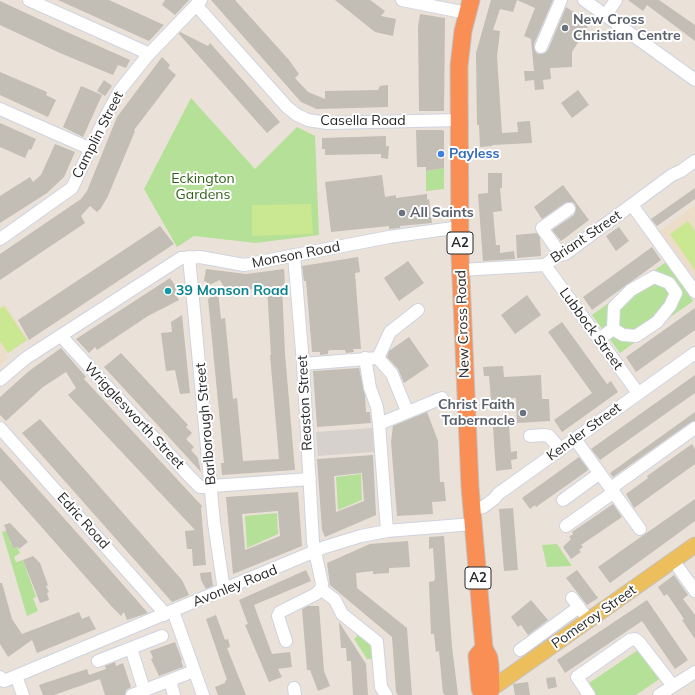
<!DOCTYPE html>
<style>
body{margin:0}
canvas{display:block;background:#eae1d9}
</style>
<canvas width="695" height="695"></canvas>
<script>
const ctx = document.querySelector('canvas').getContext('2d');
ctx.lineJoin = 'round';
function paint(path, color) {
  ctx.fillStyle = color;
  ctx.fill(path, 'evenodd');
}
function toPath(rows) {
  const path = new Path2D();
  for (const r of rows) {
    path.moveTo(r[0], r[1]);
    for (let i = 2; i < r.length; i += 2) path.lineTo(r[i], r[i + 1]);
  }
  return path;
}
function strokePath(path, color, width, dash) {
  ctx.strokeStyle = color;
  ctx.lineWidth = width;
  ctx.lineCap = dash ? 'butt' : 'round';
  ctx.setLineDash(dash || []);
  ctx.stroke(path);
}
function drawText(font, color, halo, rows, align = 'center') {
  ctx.font = font + ' Mulish,sans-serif';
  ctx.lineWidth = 4;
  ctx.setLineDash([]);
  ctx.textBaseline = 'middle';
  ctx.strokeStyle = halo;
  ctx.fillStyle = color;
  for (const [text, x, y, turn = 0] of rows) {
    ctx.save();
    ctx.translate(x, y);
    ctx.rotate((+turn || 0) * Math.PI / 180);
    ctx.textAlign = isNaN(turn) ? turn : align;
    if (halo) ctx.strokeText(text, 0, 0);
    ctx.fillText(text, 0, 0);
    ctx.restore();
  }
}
paint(toPath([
 [695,205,695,279,660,231],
 [5,304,28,340,5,355,8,358,0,366,0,308]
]), '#ecddc9');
paint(toPath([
 [191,98,255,169,297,127,315,136,319,235,256,243,194,236,177,247,144,189],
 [444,168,444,189,426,191,426,171],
 [666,262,693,301,620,353,592,315],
 [361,474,362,500,338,510,336,477],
 [277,513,278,534,247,548,245,516],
 [8,530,12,540,10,542,13,548,17,547,20,553,14,557,16,562,23,560,36,597,33,598,38,611,27,616,2,532],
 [557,544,572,566,547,567,542,545],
 [359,634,372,645,374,659,367,659,354,639],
 [641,648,661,678,636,695,593,695,586,685]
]), '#b5e097');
paint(toPath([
 [311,204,313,234,252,236,252,205],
 [688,221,695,231,695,270,670,234],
 [4,306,27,340,8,353,0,341,0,308]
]), '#cae792');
paint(toPath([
 [373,428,374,452,318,456,316,432]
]), '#d6d1cc');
paint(toPath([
 [58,0,109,0,164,25,149,41],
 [165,0,189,0,175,15,162,5],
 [211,0,235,0,289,60,299,74,295,78,308,92,325,99,325,91,378,90,380,86,388,85,388,107,317,109,301,102],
 [335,0,370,0,385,11,381,16,396,19,393,36,375,32],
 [491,0,517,0,513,12,500,9,493,30,500,31,497,56,502,133,518,132,517,122,530,121,532,143,492,145,492,146,480,147,479,125,477,125,476,53],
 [517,0,553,0,534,44,535,51,538,54,545,53,548,50,566,7,590,23,572,52,572,67,550,68,551,79,543,80,544,89,535,90,534,80,525,81,524,71,534,71,531,39,524,36,535,8],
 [628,0,659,0,695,25,695,41,647,5,643,11],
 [0,1,67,32,130,60,126,68,118,65,113,75,60,53,0,25],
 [420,14,445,18,444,111,419,111,418,27],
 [180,32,208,46,210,43,280,122,267,133,179,34],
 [162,57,170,65,168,68,176,75,134,130,135,131,108,196,101,208,97,212,90,206,81,216,85,223,0,280,0,254,81,199,87,191,117,117],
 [0,72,47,92,46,95,56,100,48,117,0,95],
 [104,80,112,86,105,96,97,91],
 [81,86,102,95,83,137,63,127],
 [578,90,589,105,572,118,561,103],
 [0,123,36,139,31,150,29,149,25,158,0,147],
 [416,130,442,130,444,131,444,168,426,171,426,167,417,167],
 [386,136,386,146,389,146,388,159,381,158,381,154,325,155,325,149,322,149,322,138],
 [55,144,75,152,64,177,47,193,0,223,0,196,30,177,33,182,41,175],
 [488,173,502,173,502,188,500,188,502,211,493,212,496,245,500,245,500,253,514,251,515,259,483,261,478,194,488,193],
 [382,175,385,197,396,195,396,198,427,194,427,200,429,199,432,223,400,226,400,228,389,229,389,226,331,232,325,182],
 [563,185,589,220,561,241,552,230,574,215,576,209,575,204,572,202,565,203,542,219,534,207],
 [695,188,695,199,657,226,651,219],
 [160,226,174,244,29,340,18,320],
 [619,227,629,241,616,251,606,236],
 [537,233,540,238,541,256,517,258,516,235],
 [652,247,661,260,592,310,583,297],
 [358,257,360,272,355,273,361,349,353,349,354,352,346,353,345,350,330,350,328,351,328,354,320,355,320,352,312,352,306,281,304,281,302,266],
 [408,261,424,283,399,301,384,278],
 [206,269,246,274,284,269,285,285,282,285,285,354,295,470,222,475,221,463,224,463,208,299,218,292,221,319,225,318,233,399,237,398,243,461,279,459,270,355,271,355,267,287,246,290,224,287,220,280,207,286,207,282,204,281],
 [170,278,181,294,177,297,179,300,148,316,97,350,95,347,89,353,76,339],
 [527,295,541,315,515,334,501,315],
 [695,308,695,330,636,372,626,357],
 [182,315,190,393,180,394,175,370,166,371,161,333,172,332,171,322],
 [562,322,607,384,611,381,618,392,562,432,554,420,592,393,548,332],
 [409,337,429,366,404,383,398,369,387,357,389,351],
 [61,348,86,377,84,379,202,506,201,508,206,565,193,566,192,549,187,549,185,531,195,530,68,395,76,388,66,372,43,387,6,421,0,415,0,397,29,371],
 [121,353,188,425,186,427,192,433,186,439,194,447,191,450,198,458,201,472,104,367],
 [503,366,504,377,541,375,542,399,549,399,550,421,517,423,516,398,491,400,489,376,484,376,483,367],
 [359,368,365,395,366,412,370,412,371,423,317,427,313,371],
 [695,375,695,393,600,460,591,449],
 [427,412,438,441,440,482,444,482,446,501,432,502,433,514,397,516,391,442,393,426],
 [695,412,695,421,691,422,613,477,610,473],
 [40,419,182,580,189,595,172,602,22,433],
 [509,426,511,452,517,451,517,459,511,460,512,469,496,471,493,427],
 [692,444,695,449,695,464,634,508,626,494,648,478,647,476],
 [0,447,96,554,148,613,127,620,124,612,121,616,113,608,0,480],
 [373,455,376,515,325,537,322,530,317,459],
 [362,473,364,501,336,512,334,476],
 [579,457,588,469,587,471,536,507,535,505,530,509,522,498],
 [298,492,302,546,233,574,226,497],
 [278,511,280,536,245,550,242,514],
 [695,499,695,521,610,583,598,567],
 [613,504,622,517,581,545,583,547,579,550,581,552,571,559,563,547,571,539,569,537,573,534,572,532],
 [513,508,518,570,504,571,499,509],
 [10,523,28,542,19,549,18,547,13,548,4,525],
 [444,536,452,647,458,695,445,695,443,693,439,651,436,652,434,634,431,634,429,582,434,581,435,578,433,548,429,549,429,537],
 [408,541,410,567,389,568,389,573,373,574,373,571,356,573,357,588,407,628,412,695,398,695,396,692,392,637,330,585,327,563,370,544],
 [33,556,40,563,48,585,46,586,49,592,47,593,49,600,40,603,23,560],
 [306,570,311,581,254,605,272,654,290,652,292,667,278,669,282,677,269,682,245,625,248,624,239,600],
 [577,570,598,598,587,605,566,578],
 [211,572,213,586,206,589,201,580,200,573],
 [674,575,688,595,683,599,695,615,695,639,682,620,684,619,667,594,664,596,658,587],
 [0,583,2,583,12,619,22,634,79,612,82,619,89,616,96,629,37,653,32,640,8,657,0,644],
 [531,600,548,620,528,635,521,625,518,627,511,617],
 [647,600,688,660,675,669,642,621,565,673,557,660],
 [308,606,319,606,324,671,330,686,318,691,310,670,307,670,302,609],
 [216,615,225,640,228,639,230,647,227,648,246,695,218,695,215,687,225,683,225,681,227,680,206,619],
 [339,622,366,664,368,695,353,695,351,661,347,661,346,648,341,648],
 [175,642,182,660,181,660,183,667,159,676,151,659,153,658,150,651],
 [115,662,116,666,123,663,131,687,126,690,125,695,105,695,100,679,54,695,43,695,39,685,87,669,89,675,106,669,105,666],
 [555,677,557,687,548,689,546,678],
 [528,682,530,695,515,695,513,684]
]), '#c2bdb5');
const minor = toPath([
 [29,0,143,51,148,55],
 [402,0,467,13],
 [584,0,695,80],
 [196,5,287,107,297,115,308,120,327,123,459,120],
 [605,16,616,0],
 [541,47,561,0],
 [0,109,91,149],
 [632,205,695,292],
 [0,239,72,188,107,114,120,90,148,55,201,0],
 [561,255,542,228,569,209],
 [189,257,214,523,224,590],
 [545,265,638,393],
 [461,270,545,265,558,255,565,254,672,175,681,171,695,161],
 [61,336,190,477,200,487,212,487],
 [599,339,613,329,614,307,631,290,654,277,669,283,676,293,670,306,657,322,636,336,623,335,613,329],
 [365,358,370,388,377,407,379,424],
 [378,358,392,374,407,411],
 [303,364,378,358,390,332,418,310],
 [0,380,26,358,181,258,200,257,244,265,389,237,460,227],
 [0,428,161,609,164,615],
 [530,436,544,435,549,436,560,449],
 [575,439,640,529],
 [212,486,310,479],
 [611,488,695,428],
 [563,500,600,473],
 [472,509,483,507,494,499,498,494,695,353],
 [566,526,614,492],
 [387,531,379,424,442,398],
 [673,560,695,591],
 [321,589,335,600,342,614,377,642,381,687,386,695],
 [572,598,584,614],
 [173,611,203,695],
 [286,641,278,616,280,612,316,594,321,589,322,584,313,542,303,364,294,255],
 [131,648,144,690],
 [520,650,579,607],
 [98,661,162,636],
 [16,676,23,695],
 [0,677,4,681,325,547,361,536,387,531,473,524],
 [170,681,174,695],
 [294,688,295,695],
 [132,695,194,671],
 [589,695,577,677,630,640,635,639,639,642,673,686],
 [659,695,695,672]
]);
const major = toPath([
 [491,689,695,545]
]);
const highway = toPath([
 [471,0,463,31,459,66,460,256,470,487,484,648,489,658,490,665,491,689,488,695],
 [483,694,480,689,477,656,484,648]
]);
strokePath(minor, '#cfd3e0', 14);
strokePath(major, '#c3c3c3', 17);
strokePath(highway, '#c3c3c3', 19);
strokePath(minor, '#fff', 12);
strokePath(major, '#ecbf5c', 15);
strokePath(highway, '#f98f55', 17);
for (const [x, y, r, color] of [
 [565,28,4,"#6b7280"],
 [441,154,4,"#3f7fe0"],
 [402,213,4,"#6b7280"],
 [168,291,4,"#0f9aa8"],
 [523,413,4,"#6b7280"]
]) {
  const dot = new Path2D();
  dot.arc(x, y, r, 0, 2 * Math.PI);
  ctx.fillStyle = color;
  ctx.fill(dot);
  strokePath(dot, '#fff', 1.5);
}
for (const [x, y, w] of [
 [460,243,26],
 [478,578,26]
]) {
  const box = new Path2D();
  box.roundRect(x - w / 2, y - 11, w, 22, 3);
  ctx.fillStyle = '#fff';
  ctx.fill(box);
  strokePath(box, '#282828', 1);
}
drawText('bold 13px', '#282828', null, [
 ["A2",460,243],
 ["A2",478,578]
]);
drawText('bold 14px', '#5b616d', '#fff', [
 ["New Cross",573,20],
 ["Christian Centre",573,36],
 ["All Saints",410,213],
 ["Christ Faith",515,405,"right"],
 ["Tabernacle",515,421,"right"]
], 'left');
drawText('14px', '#282828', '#fff', [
 ["Casella Road",363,121],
 ["Camplin Street",98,135,-63],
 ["Briant Street",586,237,-34],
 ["Monson Road",296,255,-11],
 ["New Cross Road",463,324,-92],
 ["Lubbock Street",591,329,54],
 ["Reaston Street",305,403,-93],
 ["Wrigglesworth Street",134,416,47],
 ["Barlborough Street",206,424,-95],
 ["Kender Street",584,432,-36],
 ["Edric Road",83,521,48],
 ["Avonley Road",235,586,-22],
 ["Pomeroy Street",594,617,-35]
]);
drawText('bold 14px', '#366cbe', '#fff', [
 ["Payless",449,154]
], 'left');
drawText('14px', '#2f611b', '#fff', [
 ["Eckington",203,179],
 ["Gardens",203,195]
]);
drawText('bold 14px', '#0d838f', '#fff', [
 ["39 Monson Road",176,291]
], 'left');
</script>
